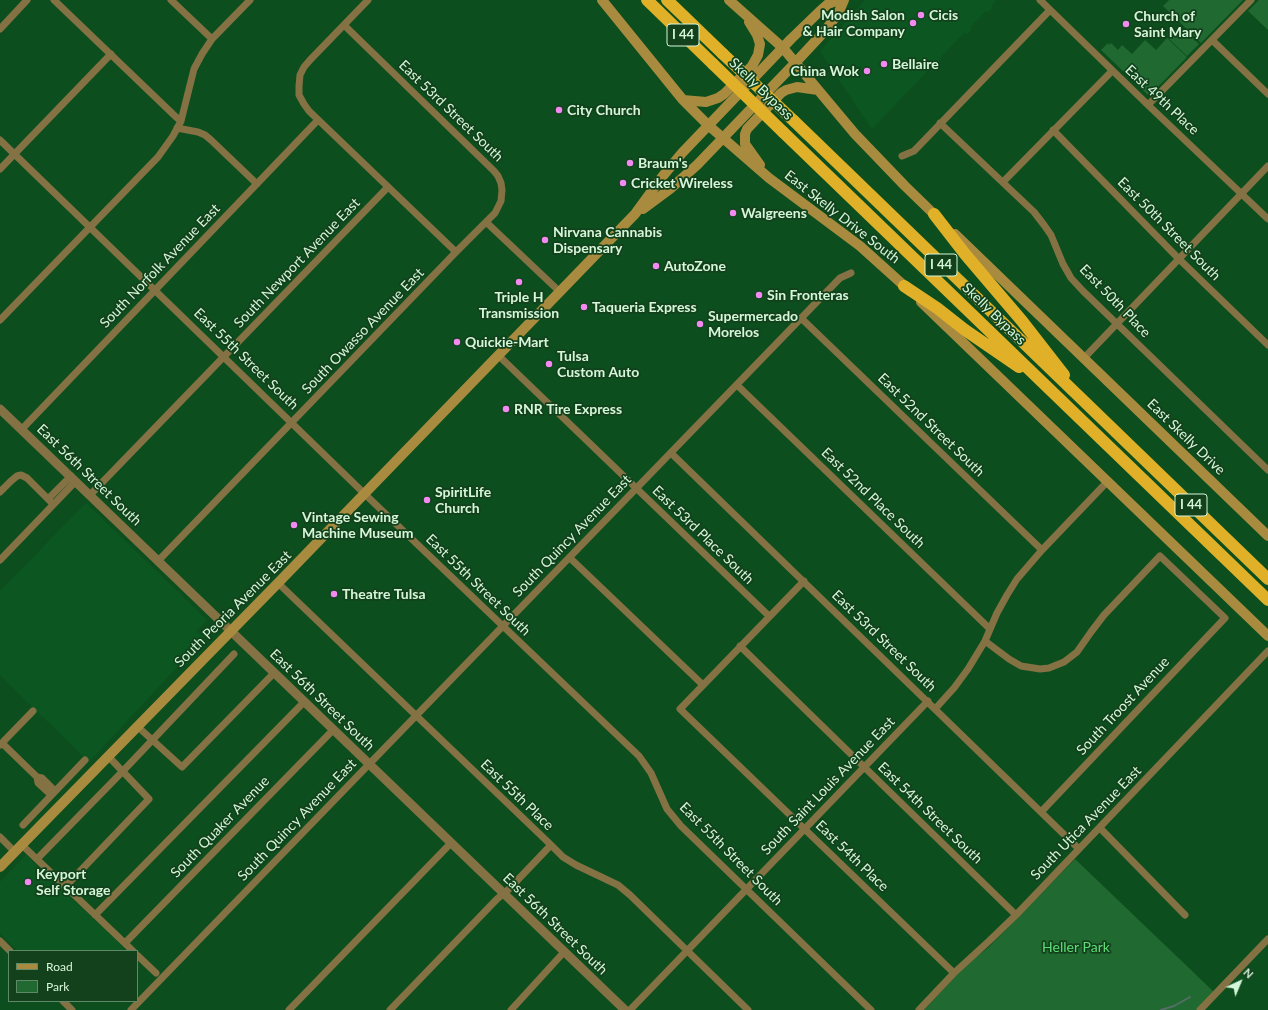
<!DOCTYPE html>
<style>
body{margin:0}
#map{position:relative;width:1268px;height:1010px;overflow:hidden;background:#0d4e1e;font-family:Lato,sans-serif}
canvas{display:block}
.legend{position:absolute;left:8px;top:950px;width:130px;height:52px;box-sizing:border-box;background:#12411c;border:1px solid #608968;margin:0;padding:5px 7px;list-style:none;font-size:12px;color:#d6f6d9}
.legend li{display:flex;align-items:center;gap:8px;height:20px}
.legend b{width:20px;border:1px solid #608968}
.north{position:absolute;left:1220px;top:962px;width:40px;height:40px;-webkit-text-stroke:3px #12411c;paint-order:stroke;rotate:44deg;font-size:11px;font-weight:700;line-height:16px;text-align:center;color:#d6f6d9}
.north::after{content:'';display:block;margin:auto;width:14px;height:18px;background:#d6f6d9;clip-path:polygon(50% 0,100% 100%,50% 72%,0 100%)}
</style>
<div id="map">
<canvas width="1268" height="1010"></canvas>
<ul class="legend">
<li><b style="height:5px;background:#a98b3f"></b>Road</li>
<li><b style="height:11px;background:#206930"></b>Park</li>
</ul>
<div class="north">N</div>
</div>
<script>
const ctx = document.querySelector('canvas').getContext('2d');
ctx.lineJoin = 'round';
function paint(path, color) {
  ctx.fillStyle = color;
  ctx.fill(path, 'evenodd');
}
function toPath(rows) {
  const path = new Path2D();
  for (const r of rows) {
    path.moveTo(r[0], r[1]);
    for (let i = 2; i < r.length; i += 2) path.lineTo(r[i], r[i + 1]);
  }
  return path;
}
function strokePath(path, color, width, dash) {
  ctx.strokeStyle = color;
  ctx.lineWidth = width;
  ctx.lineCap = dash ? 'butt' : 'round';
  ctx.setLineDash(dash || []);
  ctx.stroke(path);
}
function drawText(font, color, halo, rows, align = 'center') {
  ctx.font = font + ' Lato,sans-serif';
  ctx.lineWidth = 3.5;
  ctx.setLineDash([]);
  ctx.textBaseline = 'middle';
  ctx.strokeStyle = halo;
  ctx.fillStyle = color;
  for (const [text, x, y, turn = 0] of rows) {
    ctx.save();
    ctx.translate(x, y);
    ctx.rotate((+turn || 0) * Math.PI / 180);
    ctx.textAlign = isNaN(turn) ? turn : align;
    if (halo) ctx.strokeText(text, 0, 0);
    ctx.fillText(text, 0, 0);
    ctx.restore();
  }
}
paint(toPath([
 [865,0,996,0,992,5,992,8,988,12,986,11,970,27,971,30,967,34,964,33,939,59,940,62,936,66,933,65,872,129,820,51],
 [86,503,207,620,196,631,204,638,89,762,0,675,0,591],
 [26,855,124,948,121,951,18,951,0,934,0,882]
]), '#0c5721');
paint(toPath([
 [1169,0,1243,0,1201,43,1163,6],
 [1259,0,1268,0,1268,30,1248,11],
 [1180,26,1199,44,1187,56,1168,38],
 [1167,38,1187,57,1149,96,1101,50,1108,43,1109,45,1111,43,1118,50,1122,45,1132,54,1145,40,1156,50],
 [1075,859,1214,992,1196,1010,924,1010,966,965,989,947]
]), '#206930');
strokePath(toPath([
 [1161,1010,1174,1006,1190,997]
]), '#546e68', 2);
strokePath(toPath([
 [54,0,176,117,181,121],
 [171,0,212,39],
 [368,0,310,60,304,67,300,75,299,86,299,95,304,104,309,111,456,252],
 [1040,0,1148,105,1268,219],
 [0,29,27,0],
 [1212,40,1268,94],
 [1148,105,1251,0],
 [940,123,1034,212,1044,225,1051,235,1063,264,1071,278,1083,291,1268,470],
 [177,128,198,132,205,135,211,140,257,184],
 [1053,130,1179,259,1268,345],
 [0,140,372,501,639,756,651,773,667,809,681,826,871,1010],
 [902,156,914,151,1050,10],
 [0,169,111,54],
 [1003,182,1112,71],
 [486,222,560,292],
 [801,318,1042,550],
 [0,320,158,157,173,136,181,121,194,69,202,54,212,39,250,0],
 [499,356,769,616],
 [1084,358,1268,166],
 [737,385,990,629],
 [22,429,318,120],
 [671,453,1079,849],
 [0,492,11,481,17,476,21,475,27,478,53,504],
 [90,495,388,187],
 [48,499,71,476],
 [570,558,703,685],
 [0,560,76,481],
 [158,561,456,252,495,213,501,201,502,190,501,183,498,176,494,171,344,25],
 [804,581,680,709,954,973],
 [278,583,551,845,563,857,576,865,618,885,630,895,748,1010],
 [985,641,1009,659,1021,666,1040,669,1049,668,1064,662,1077,652,1091,632,1104,615,1160,556,1225,618,1041,812],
 [740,646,1016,915],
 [935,709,954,688,968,669,985,641,997,613,1007,595,1017,579,1042,550,1107,482],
 [137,726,182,767,274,673],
 [2,743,37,777,38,783,51,795],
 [0,745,33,711],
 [37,777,42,778,55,791],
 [23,825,85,760],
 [1100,828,1185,915],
 [0,837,15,852],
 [22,845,133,951],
 [37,859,123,771,234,654],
 [65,887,149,799,108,756],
 [95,915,304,702],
 [0,941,10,951],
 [125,943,333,730],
 [137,955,156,973],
 [63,1001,72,1010],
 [131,1010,840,278,851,273],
 [289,1010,451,843],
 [390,1010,497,899,509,889,551,845],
 [511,1010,564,952],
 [630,1010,928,701],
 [919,1010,954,973,989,941,1016,915,1268,651],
 [1200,1010,1268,939]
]), '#847144', 7);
strokePath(toPath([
 [0,409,625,1010]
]), '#847144', 9);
strokePath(toPath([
 [602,0,683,100,708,125,769,178,860,246,910,291],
 [729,0,783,48,855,134,905,186,939,219],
 [683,100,706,102,718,98,724,94,752,66,758,55,760,44,757,35,749,22],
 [760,165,745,144,745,134,747,129,781,93,786,90,797,87,818,90],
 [643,209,670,189,697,165,796,62,823,33,838,14,844,0],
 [955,234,1268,536],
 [921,302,1268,636],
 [0,867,278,583,635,214,662,177,682,153,791,39,819,12,828,4,838,0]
]), '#a98b3f', 10);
strokePath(toPath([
 [647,0,713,64],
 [667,0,723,54],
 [794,121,1268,579],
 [783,132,1268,600],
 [934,214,965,254,1022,321,1064,375],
 [904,286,937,308,965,330,1019,367]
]), '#dfb028', 12);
strokePath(toPath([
 [723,54,794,121],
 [713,64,783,132]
]), '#dfb028', 12);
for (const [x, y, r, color] of [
 [921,15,4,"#f38af2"],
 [913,23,4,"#f38af2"],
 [1126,24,4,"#f38af2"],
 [884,64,4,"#f38af2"],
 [867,71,4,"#f38af2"],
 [559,110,4,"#f38af2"],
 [630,163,4,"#f38af2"],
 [623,183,4,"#f38af2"],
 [733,213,4,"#f38af2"],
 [545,240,4,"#f38af2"],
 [656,266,4,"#f38af2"],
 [519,282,4,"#f38af2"],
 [759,295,4,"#f38af2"],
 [584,307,4,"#f38af2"],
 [700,324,4,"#f38af2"],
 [457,342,4,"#f38af2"],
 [549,364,4,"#f38af2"],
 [506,409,4,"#f38af2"],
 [427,500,4,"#f38af2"],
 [294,525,4,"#f38af2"],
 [334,594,4,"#f38af2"],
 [28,882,4,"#f38af2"]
]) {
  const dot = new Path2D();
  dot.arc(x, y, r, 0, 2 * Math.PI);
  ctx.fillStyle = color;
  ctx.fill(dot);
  strokePath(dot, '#12411c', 1.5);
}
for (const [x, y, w] of [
 [683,35,32],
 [941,265,32],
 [1191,505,32]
]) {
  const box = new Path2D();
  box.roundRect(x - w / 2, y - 11, w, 22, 3);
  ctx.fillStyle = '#12411c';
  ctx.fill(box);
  strokePath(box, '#d6f6d9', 1);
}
drawText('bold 13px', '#d6f6d9', null, [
 ["I 44",683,35],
 ["I 44",941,265],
 ["I 44",1191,505]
]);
drawText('bold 14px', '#d6f6d9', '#12411c', [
 ["Modish Salon",905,15,"right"],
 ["& Hair Company",905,31,"right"],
 ["Cicis",929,15],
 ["Church of",1134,16],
 ["Saint Mary",1134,32],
 ["Bellaire",892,64],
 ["China Wok",859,71,"right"],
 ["City Church",567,110],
 ["Braum's",638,163],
 ["Cricket Wireless",631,183],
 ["Walgreens",741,213],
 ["Nirvana Cannabis",553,232],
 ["Dispensary",553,248],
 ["AutoZone",664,266],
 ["Sin Fronteras",767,295],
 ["Triple H",519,297,"center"],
 ["Transmission",519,313,"center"],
 ["Taqueria Express",592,307],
 ["Supermercado",708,316],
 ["Morelos",708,332],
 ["Quickie-Mart",465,342],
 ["Tulsa",557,356],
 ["Custom Auto",557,372],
 ["RNR Tire Express",514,409],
 ["SpiritLife",435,492],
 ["Church",435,508],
 ["Vintage Sewing",302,517],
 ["Machine Museum",302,533],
 ["Theatre Tulsa",342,594],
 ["Keyport",36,874],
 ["Self Storage",36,890]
], 'left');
drawText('14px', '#d6f6d9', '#12411c', [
 ["Skelly Bypass",761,89,44],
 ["East 49th Place",1162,100,43],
 ["East 53rd Street South",451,111,44],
 ["East Skelly Drive South",842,217,38],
 ["East 50th Street South",1169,229,45],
 ["South Newport Avenue East",297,263,-46],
 ["South Norfolk Avenue East",160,266,-46],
 ["East 50th Place",1115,301,46],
 ["Skelly Bypass",994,314,44],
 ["South Owasso Avenue East",363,331,-46],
 ["East 55th Street South",246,359,44],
 ["East 52nd Street South",931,425,44],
 ["East Skelly Drive",1186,437,44],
 ["East 56th Street South",89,475,44],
 ["East 52nd Place South",873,498,44],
 ["East 53rd Place South",703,535,44],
 ["South Quincy Avenue East",572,536,-46],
 ["East 55th Street South",478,585,44],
 ["South Peoria Avenue East",233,609,-45],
 ["East 53rd Street South",884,641,44],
 ["East 56th Street South",322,700,44],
 ["South Troost Avenue",1123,706,-47],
 ["South Saint Louis Avenue East",828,786,-46],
 ["East 55th Place",517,795,44],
 ["East 54th Street South",930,813,44],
 ["South Quincy Avenue East",297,820,-46],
 ["South Utica Avenue East",1086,823,-46],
 ["South Quaker Avenue",220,827,-46],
 ["East 55th Street South",731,854,45],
 ["East 54th Place",852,856,44],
 ["East 56th Street South",555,924,44]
]);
drawText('14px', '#5fdc77', '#12411c', [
 ["Heller Park",1076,947]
]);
</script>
